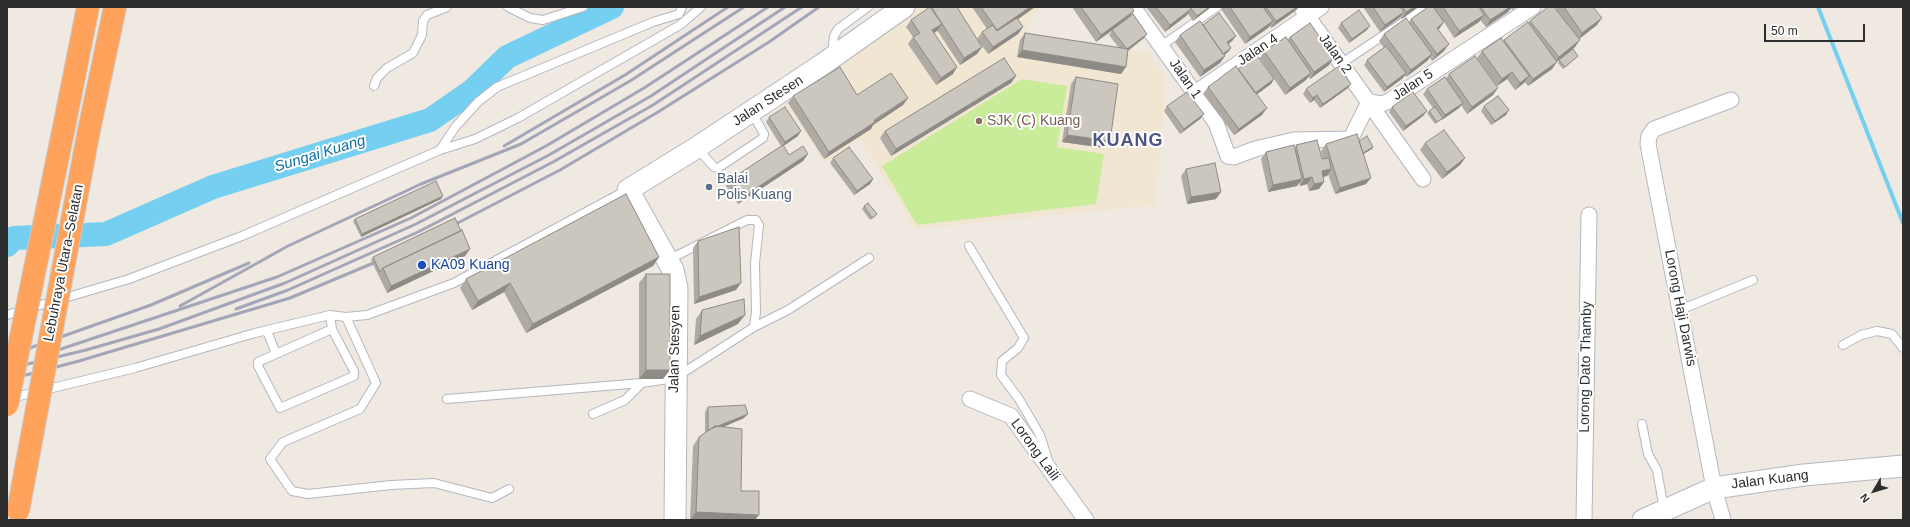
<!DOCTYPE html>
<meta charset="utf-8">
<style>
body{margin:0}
#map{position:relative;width:1910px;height:527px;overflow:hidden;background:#efe9e1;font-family:Arial,sans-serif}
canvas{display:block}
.frame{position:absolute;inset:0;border:8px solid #2e2e2e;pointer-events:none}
.north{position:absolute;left:1854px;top:471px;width:40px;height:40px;-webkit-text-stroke:3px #fff;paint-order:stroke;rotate:232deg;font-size:11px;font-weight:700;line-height:16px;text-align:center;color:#2e2e2e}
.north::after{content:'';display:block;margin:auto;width:14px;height:18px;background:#2e2e2e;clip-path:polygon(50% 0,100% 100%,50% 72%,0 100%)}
.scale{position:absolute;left:1764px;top:24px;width:101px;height:18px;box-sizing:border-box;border:2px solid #2e2e2e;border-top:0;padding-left:5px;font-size:12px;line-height:14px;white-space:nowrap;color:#2e2e2e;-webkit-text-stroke:3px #fff;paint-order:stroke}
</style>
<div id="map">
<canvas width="1910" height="527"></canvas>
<div class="frame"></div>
<div class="north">N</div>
<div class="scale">50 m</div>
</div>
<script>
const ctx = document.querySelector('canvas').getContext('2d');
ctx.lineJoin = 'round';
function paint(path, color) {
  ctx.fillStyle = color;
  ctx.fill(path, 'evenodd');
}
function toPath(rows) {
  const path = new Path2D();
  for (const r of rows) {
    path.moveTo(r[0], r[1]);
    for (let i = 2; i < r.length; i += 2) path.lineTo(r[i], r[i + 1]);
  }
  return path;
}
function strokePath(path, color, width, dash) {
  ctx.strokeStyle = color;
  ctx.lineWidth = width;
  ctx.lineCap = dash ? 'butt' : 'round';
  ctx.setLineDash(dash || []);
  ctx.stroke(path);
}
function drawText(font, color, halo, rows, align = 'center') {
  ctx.font = font + ' Arial,sans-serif';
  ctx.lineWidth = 4;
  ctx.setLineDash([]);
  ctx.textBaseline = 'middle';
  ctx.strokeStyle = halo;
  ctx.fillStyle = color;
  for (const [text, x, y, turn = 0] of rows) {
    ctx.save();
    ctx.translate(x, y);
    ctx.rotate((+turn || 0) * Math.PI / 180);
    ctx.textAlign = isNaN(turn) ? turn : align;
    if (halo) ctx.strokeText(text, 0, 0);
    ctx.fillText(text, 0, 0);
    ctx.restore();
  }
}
paint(toPath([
 [917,7,1040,7,1024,32,1149,53,1166,78,1156,205,915,229,860,139,824,163,784,102]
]), '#f0e6d1');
paint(toPath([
 [1022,79,1067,86,1057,147,1104,154,1096,204,917,225,882,166]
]), '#c9ec9a');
strokePath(toPath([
 [1818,7,1903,223]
]), '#75cff0', 4);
strokePath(toPath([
 [7,245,14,238,106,234,213,187,430,120,472,91,507,57,612,7]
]), '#75cff0', 24);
const lane = toPath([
 [508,7,530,18,543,20,583,7],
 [1161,46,1217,7],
 [832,54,834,36,838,29,868,7],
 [1342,63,1426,7],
 [374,86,377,78,387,68,413,53,422,35,423,21,427,15,447,7],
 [697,148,714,167,718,168,763,138,764,134,751,111],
 [440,150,456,126,478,102,497,87,653,22,679,14,682,7],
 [969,246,1024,338,1018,348,1002,361,1001,375,1019,399,1040,435,1048,460],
 [1680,310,1753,280],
 [7,315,129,279,242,236,440,150,475,139,518,118,680,25,701,7],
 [330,315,332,329,354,371,354,376,280,408,258,366,258,362,332,329],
 [346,317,376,383,360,409,283,442,270,459,292,491,308,494,391,485,434,483,492,498,509,489],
 [754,327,788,310,869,258],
 [267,331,276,354],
 [1843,345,1861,335,1877,331,1892,334,1903,348],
 [11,398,135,368,255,333,330,315,346,317,367,315,454,283,627,190],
 [447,399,642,383],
 [593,414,625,400,642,383,675,378,754,327,756,312,755,263,759,225,756,220,747,220,668,260],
 [1642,424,1648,454,1657,470,1664,509]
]);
const street = toPath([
 [1133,7,1216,123,1228,156,1234,157,1255,149,1294,140,1350,139,1353,134,1369,102],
 [1301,7,1423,179],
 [1195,93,1321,7],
 [1369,102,1382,104,1391,100,1533,7],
 [970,399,1011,416,1086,520],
 [1584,520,1589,215],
 [1723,520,1714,488,1648,144,1649,136,1654,129,1731,100]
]);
const secondary = toPath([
 [675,520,677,288,673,270,628,190,696,148,823,64,904,7],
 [1643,520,1714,488,1804,475,1903,466]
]);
const highway = toPath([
 [64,127,88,7],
 [88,135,115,7]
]);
strokePath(lane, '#b4b7c1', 10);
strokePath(street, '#b4b7c1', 17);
strokePath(secondary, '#b4b7c1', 23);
strokePath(highway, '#c9c9c9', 24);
strokePath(lane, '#fff', 8);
strokePath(street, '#fff', 15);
strokePath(secondary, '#fff', 21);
strokePath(highway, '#ffa35c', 22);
strokePath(toPath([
 [504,146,625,75,728,7],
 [448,228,560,170,658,112,769,42,819,7],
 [180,306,288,246,421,184,521,144,630,81,744,7],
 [236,309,288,290,418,232,553,162,653,105,802,7],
 [43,355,277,277,411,218,546,146,644,88,768,7],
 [7,356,151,305,249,263],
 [7,369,86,350,159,329,285,283,416,224,549,155,651,96,785,7],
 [7,380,79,361,290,298,383,259]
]), '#a3a6b8', 3);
const highwayBridge = toPath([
 [7,405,64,127],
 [18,511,88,135]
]);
strokePath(highwayBridge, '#c9c9c9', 24, []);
strokePath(highwayBridge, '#ffa35c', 22);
paint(toPath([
 [972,7,1035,7,1018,19,1023,27,1018,34,988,54,977,39,982,32,987,29],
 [1072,7,1132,7,1134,11,1130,16,1144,38,1128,50,1121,74,1017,57,1020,40,1025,33,1119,48,1109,35,1112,31,1096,42],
 [1146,7,1211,7,1193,21,1188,14,1186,16,1165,32],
 [1223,7,1299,7,1295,11,1271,28,1270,26,1268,28,1245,44,1221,9],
 [1363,7,1418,7,1402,19,1400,17,1399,18,1380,32],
 [1435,7,1516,7,1512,10,1511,8,1508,12,1486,27,1480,20,1479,22,1454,38,1444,22,1438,30,1444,51,1432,61,1430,58,1427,61,1406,77,1404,75,1403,78,1384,92,1364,65,1367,60,1384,48,1379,41,1384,34,1409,22,1411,19,1441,19,1434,8],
 [1557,7,1593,7,1597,25,1579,38,1575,47,1556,62,1552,69,1528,86,1525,82,1515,90,1507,79,1497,86,1477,58,1482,51,1503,41,1504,40,1529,23,1530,21,1556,9],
 [932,8,982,47,977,54,960,65,937,30,934,33,953,74,936,85,908,44,913,37,906,27,911,20,931,9],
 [1341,23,1367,30,1349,43,1338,28],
 [1203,25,1236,36,1232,41,1229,44,1231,48,1228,52,1224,55,1225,56,1220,63,1200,77,1175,42,1180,35],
 [1290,37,1329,65,1310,79,1308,77,1306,80,1285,95,1260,58,1264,51,1288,40],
 [1576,58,1563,69,1558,63,1559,60],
 [1238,69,1274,79,1271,84,1257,94,1262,115,1234,135,1203,94,1208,87],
 [1449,74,1493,95,1467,114,1461,105,1459,108,1435,124,1427,113,1429,111,1433,108,1423,94,1427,89,1446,79],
 [1016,76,1011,83,891,156,880,138,885,131],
 [1076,77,1110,141,1105,148,1062,142,1071,84],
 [1348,88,1320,108,1314,100,1310,103,1303,94,1306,89],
 [857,95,908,98,903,105,873,125,871,129,824,159,788,103,793,96],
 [1167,106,1204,114,1200,119,1180,134,1164,111],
 [1484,106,1506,115,1491,125,1481,111],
 [1392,107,1423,116,1403,131,1389,112],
 [769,117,798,136,783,146,789,155,808,154,803,161,738,204,726,186,731,179,781,146,766,122],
 [1359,141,1373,147,1372,149,1363,154,1366,184,1335,194,1328,174,1327,176,1323,177,1324,182,1319,189,1309,191,1307,184,1300,186,1299,182,1297,186,1268,192,1261,159,1266,152,1295,148,1296,145,1322,159,1323,159,1321,151,1326,144],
 [1425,143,1465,158,1460,165,1442,179,1420,150],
 [833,158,873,179,870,184,854,195,830,163],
 [1186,169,1216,199,1187,204,1181,176],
 [443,196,441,199,361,237,353,221,355,219],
 [864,206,875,217,870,220,862,209],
 [461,231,470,249,465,256,387,293,371,260,373,257],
 [698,241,736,290,694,304,693,248],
 [659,257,653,266,526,333,504,292,472,310,460,288,466,279],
 [646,274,663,379,639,379,639,283],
 [702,310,738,324,694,345,696,319],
 [708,407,744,418,723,427,741,491,755,520,690,520,693,446,699,437,705,433,705,412]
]), '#afaba4');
paint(toPath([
 [1030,7,1035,7,993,37,997,30],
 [1209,7,1211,7,1193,21,1197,16],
 [1297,7,1299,7,1295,11,1271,28,1276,21],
 [1414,7,1418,7,1402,19,1406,12],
 [1510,7,1512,7,1508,12,1486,27,1490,20],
 [1191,9,1186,16,1165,32,1170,25],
 [1134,11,1129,17,1096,42,1101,35],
 [1404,12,1399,18,1380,32,1385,25],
 [1484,15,1479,22,1454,38,1459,31],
 [1602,18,1597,25,1578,40,1582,33],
 [1273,21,1268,28,1245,44,1250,37],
 [1444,22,1439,29,1432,34,1437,28],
 [942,24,937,31,928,37,932,30],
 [1370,26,1367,30,1349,43,1352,39],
 [1023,27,1018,34,988,54,993,47],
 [1147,34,1144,38,1124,54,1127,49],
 [1236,36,1232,41,1224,47,1227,42],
 [1580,40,1575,47,1554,64,1559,57],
 [1449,44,1444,51,1432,61,1437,54],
 [982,47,977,54,960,65,964,58],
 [1231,48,1228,52,1219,59,1222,54],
 [1022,50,1126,67,1121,74,1017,57],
 [1432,54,1427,61,1406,77,1411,70],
 [1225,56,1220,63,1200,77,1204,70],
 [1334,58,1329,65,1310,79,1314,72],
 [1557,62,1552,69,1528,86,1533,79],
 [957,67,953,74,936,85,941,78],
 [1512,72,1507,79,1497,86,1502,79],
 [1311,73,1306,80,1285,95,1290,88],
 [1406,73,1403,78,1384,92,1387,87],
 [1016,76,1011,83,891,156,896,149],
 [1529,76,1524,83,1515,90,1520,83],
 [1274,79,1271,84,1252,98,1255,93],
 [1351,84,1348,88,1320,108,1323,104],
 [1498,88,1493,95,1467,114,1472,107],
 [1317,95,1314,100,1310,103,1313,98],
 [908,98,903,105,873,125,871,129,824,159,829,152],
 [1463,103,1459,108,1442,120,1445,115],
 [1267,108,1262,115,1234,135,1239,129],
 [1509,110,1506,115,1491,125,1495,121],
 [1427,111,1423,116,1403,131,1406,126],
 [1204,114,1200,119,1180,134,1184,129],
 [801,131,798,136,782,147,785,142],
 [1067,135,1110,141,1105,148,1062,142],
 [1373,147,1372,149,1360,156,1362,153],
 [808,154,803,161,738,204,743,197],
 [1465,158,1460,165,1442,179,1447,172],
 [1331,169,1327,176,1317,178,1322,171],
 [1312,177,1307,184,1300,186,1304,179],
 [1371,178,1366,184,1335,194,1340,188],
 [873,179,870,184,854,195,857,191],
 [1302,179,1297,186,1268,192,1273,185],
 [1324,182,1319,189,1309,191,1314,184],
 [1221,192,1216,199,1187,204,1191,197],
 [443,196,441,199,361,237,362,234],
 [470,249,465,256,387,293,391,286],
 [659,257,653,266,526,333,533,324],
 [510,283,504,292,472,310,478,301],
 [741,283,736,290,694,304,699,297],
 [745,315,738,324,694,345,700,336],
 [646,370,670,370,663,379,639,379],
 [748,414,744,418,705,435,708,430],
 [696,512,759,515,755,520,690,520]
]), '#8e8b86');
const building = toPath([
 [930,7,942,24,932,30,957,67,941,78,913,37,920,33,911,20,930,7],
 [933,7,957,7,982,47,964,58,932,8,933,7],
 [981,7,1030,7,997,30,981,7],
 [1081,7,1132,7,1134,11,1101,35,1081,7],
 [1156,7,1190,7,1191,9,1170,25,1156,7],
 [1190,7,1209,7,1197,16,1190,7],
 [1230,7,1263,7,1273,21,1250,37,1230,7],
 [1266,7,1297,7,1276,21,1266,7],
 [1373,7,1400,7,1404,12,1385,25,1373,7],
 [1403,7,1414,7,1406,12,1403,7],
 [1428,7,1433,7,1444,22,1437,28,1449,44,1437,54,1411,19,1428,7],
 [1443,7,1479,7,1484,15,1459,31,1443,7],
 [1481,7,1510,7,1490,20,1481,7],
 [1548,7,1554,7,1580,40,1559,57,1530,21,1548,7],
 [1564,7,1593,7,1602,18,1582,33,1564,7],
 [1359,10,1370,26,1352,39,1341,23,1359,10],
 [1219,13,1236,36,1227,42,1231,48,1223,54,1203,25,1219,13],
 [1133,14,1147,34,1127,49,1112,30,1133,14],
 [1017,18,1023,27,993,47,982,32,993,25,997,31,1017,18],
 [1406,18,1432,54,1411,70,1384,34,1406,18],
 [1200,21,1225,56,1204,70,1180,35,1200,21],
 [1528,22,1557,62,1533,79,1504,40,1528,22],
 [1310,23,1334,58,1314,72,1290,37,1310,23],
 [1025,33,1128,49,1126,67,1022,50,1025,33],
 [1286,37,1311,73,1290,88,1264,51,1286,37],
 [1501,38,1529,76,1520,83,1512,72,1502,79,1482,51,1501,38],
 [1386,46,1406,73,1387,87,1367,60,1386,46],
 [1573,49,1578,56,1565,67,1559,60,1573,49],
 [1257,55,1274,79,1255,93,1238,69,1257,55],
 [1475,56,1498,88,1472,107,1449,74,1475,56],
 [1004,58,1016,76,896,149,885,131,1004,58],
 [1236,66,1267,108,1239,129,1208,87,1236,66],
 [1339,66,1351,84,1323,104,1317,95,1313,98,1306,89,1339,66],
 [840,67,857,95,891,73,908,98,874,120,875,122,829,152,793,96,840,67],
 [1076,77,1118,84,1110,141,1067,135,1076,77],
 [1445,77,1463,103,1445,115,1427,89,1445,77],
 [1187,92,1204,114,1184,129,1167,106,1187,92],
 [1413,92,1427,111,1406,126,1392,107,1413,92],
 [1498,96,1509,110,1495,121,1484,106,1498,96],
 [785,107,801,131,785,142,769,117,785,107],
 [1435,107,1443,118,1437,122,1429,111,1435,107],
 [1444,130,1465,158,1447,172,1425,143,1444,130],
 [1357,134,1371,178,1340,188,1326,144,1357,134],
 [1367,136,1373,147,1363,153,1359,141,1367,136],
 [1317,140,1322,159,1329,158,1331,169,1322,171,1324,182,1314,184,1312,177,1304,179,1296,145,1317,140],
 [783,145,789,155,803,146,808,154,743,197,731,179,783,145],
 [1294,145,1302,179,1273,185,1266,152,1294,145],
 [849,147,873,179,857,191,833,158,849,147],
 [1215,163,1221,192,1191,197,1186,169,1215,163],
 [436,181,443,196,362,234,355,219,436,181],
 [626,194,659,257,533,324,510,283,478,301,466,279,626,194],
 [868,203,877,214,872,218,864,206,868,203],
 [455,218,461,231,383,268,380,272,373,257,455,218],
 [739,227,741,283,699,297,698,241,739,227],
 [462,230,470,249,391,286,383,268,462,230],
 [646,274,670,274,670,370,646,370,646,274],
 [744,299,745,315,700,336,702,310,744,299],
 [745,405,748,414,708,430,708,407,745,405],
 [715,426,742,429,741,491,759,491,759,515,696,512,699,437,715,426]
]);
paint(building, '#cbc7bf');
strokePath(building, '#8e8b86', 1);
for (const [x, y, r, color] of [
 [979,121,4,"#8d6e63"],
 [709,187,4,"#5c6f8a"],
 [422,265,5,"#1a4fb4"]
]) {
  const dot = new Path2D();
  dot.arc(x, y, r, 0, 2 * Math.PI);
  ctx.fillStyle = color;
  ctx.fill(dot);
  strokePath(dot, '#fff', 1.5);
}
drawText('14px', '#2e2e2e', '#fff', [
 ["Jalan 4",1258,50,-34],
 ["Jalan 2",1335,54,54],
 ["Jalan 1",1185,79,55],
 ["Jalan 5",1413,85,-33],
 ["Jalan Stesen",768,101,-33],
 ["Lebuhraya Utara–Selatan",64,263,-79],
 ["Lorong Haji Darwis",1680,308,79],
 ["Jalan Stesyen",675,349,-89],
 ["Lorong Dato Thamby",1586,367,-89],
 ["Lorong Laili",1035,450,54],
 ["Jalan Kuang",1770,480,-7]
]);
drawText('14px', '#785e54', '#fff', [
 ["SJK (C) Kuang",987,121]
], 'left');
drawText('14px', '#4e5e75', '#fff', [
 ["Balai",717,179],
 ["Polis Kuang",717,195]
], 'left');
drawText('14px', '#164399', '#fff', [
 ["KA09 Kuang",431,265]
], 'left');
drawText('italic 15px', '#0d6fa3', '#fff', [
 ["Sungai Kuang",320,154,-17]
]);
ctx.letterSpacing = '1px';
drawText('bold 18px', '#4d5680', '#fff', [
 ["KUANG",1128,141]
]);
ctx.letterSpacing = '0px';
</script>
